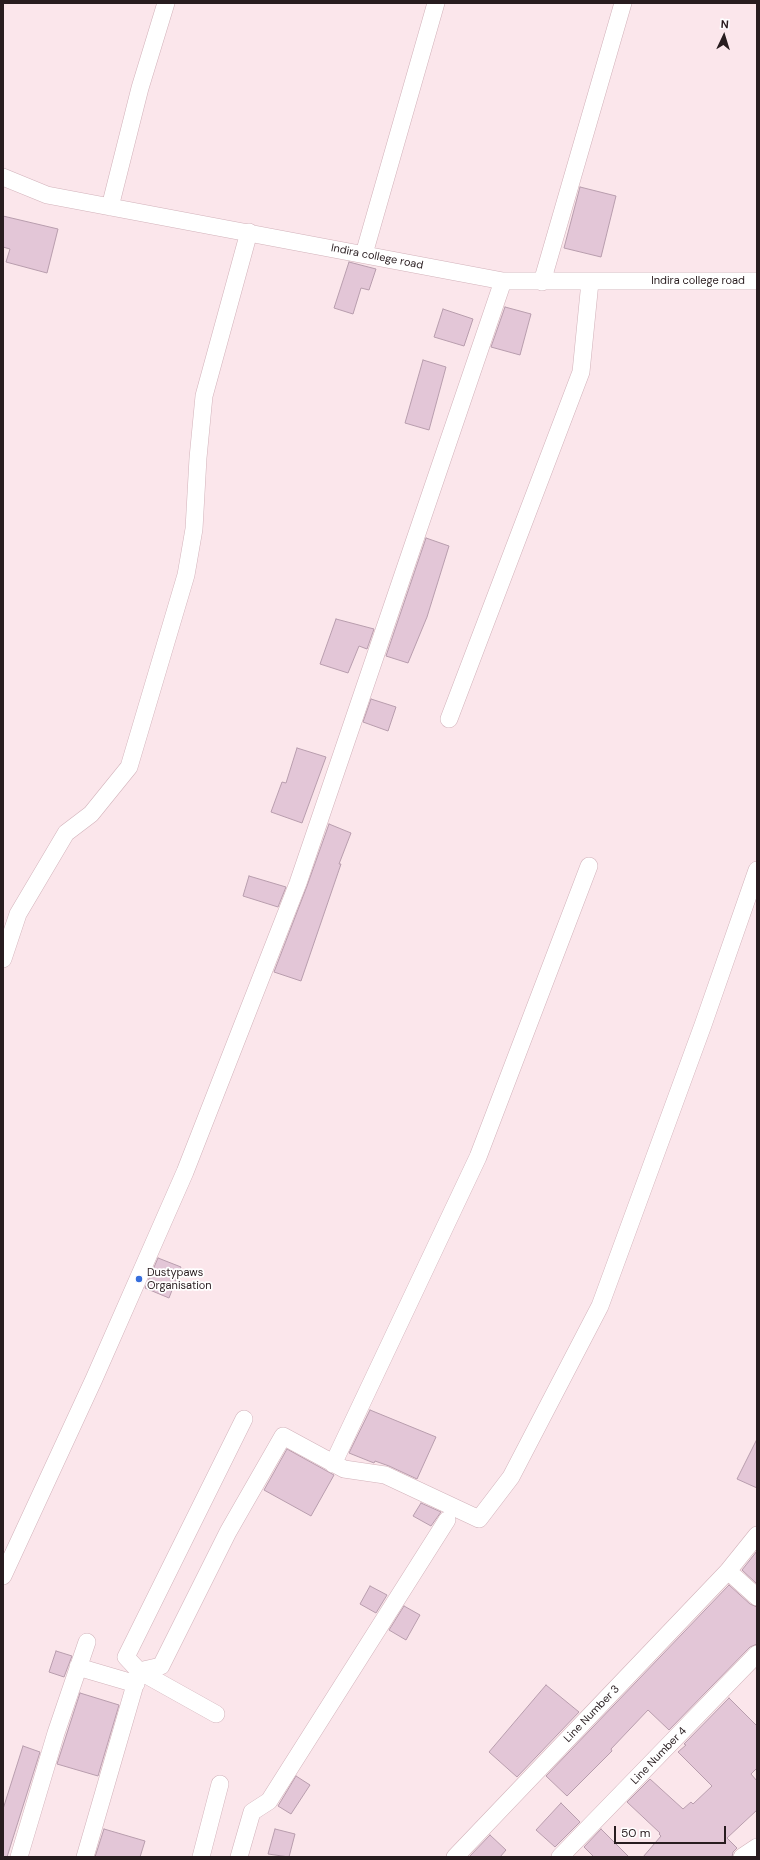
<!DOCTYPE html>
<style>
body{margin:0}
#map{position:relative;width:760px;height:1860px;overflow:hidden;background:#fbe6eb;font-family:"DM Sans",sans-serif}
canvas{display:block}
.frame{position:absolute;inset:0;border:4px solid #281c1f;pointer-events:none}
.north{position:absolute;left:704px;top:16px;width:40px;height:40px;-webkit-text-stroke:3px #fff;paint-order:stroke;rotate:4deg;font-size:11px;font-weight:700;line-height:16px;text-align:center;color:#281c1f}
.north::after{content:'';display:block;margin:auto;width:14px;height:18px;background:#281c1f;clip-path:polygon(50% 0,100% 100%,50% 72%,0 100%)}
.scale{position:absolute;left:614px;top:1826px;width:112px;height:18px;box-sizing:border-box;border:2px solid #281c1f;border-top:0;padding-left:5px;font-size:12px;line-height:14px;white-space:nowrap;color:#281c1f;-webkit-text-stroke:3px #fff;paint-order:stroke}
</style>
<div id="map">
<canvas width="760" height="1860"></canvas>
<div class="frame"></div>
<div class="north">N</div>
<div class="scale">50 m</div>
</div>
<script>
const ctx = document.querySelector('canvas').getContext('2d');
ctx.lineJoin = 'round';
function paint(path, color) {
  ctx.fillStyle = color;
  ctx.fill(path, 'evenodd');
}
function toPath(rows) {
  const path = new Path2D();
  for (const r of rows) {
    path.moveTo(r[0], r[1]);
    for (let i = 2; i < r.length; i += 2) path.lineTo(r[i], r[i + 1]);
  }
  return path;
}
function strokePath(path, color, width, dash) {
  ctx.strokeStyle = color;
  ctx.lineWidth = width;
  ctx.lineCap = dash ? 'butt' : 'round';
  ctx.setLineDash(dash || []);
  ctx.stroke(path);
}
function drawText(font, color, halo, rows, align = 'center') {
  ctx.font = font + ' "DM Sans",sans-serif';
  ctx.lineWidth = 3.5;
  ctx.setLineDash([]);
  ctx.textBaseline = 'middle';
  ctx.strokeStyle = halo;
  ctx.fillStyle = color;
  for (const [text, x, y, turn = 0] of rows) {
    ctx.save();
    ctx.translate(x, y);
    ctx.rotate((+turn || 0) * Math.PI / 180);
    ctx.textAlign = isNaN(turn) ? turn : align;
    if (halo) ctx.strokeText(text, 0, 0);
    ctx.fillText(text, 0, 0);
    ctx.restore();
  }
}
const building = toPath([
 [580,187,616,196,601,257,564,248,580,187],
 [3,216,58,229,47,273,6,262,10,249,3,247,3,216],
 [349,262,376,269,369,290,361,288,353,314,334,308,349,262],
 [505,307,531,314,520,355,491,347,505,307],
 [443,309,473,319,464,346,434,337,443,309],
 [423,360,446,367,429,430,405,423,423,360],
 [426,538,449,546,427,617,408,663,386,656,426,538],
 [336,619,374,629,367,649,359,646,348,673,320,664,336,619],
 [371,699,396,707,388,731,363,722,371,699],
 [297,748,326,757,302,823,271,812,282,782,286,783,297,748],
 [329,824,351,833,339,864,341,864,301,981,274,972,307,886,329,824],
 [249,876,286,887,278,907,243,896,249,876],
 [158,1258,181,1267,169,1298,145,1288,158,1258],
 [370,1410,436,1437,417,1479,389,1466,375,1461,374,1463,349,1453,370,1410],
 [757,1439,757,1488,737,1479,757,1439],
 [287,1449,334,1475,311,1516,264,1490,287,1449],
 [421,1503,441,1512,431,1526,413,1516,421,1503],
 [757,1551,757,1584,742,1570,757,1551],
 [729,1585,750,1604,757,1607,757,1644,750,1647,669,1730,648,1710,611,1749,612,1751,567,1796,546,1776,729,1585],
 [370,1586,387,1595,376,1613,360,1604,370,1586],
 [404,1606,420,1615,406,1640,389,1630,404,1606],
 [56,1651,72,1656,64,1677,49,1672,56,1651],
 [546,1685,579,1712,517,1777,489,1752,546,1685],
 [80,1693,119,1705,98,1776,57,1764,80,1693],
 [729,1698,757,1726,757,1768,751,1774,757,1781,757,1810,727,1838,737,1848,733,1852,732,1857,643,1857,661,1836,659,1834,660,1833,627,1802,650,1779,683,1809,691,1802,693,1804,712,1786,678,1752,686,1745,684,1744,729,1698],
 [23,1746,40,1752,7,1857,3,1857,3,1809,23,1746],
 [296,1776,310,1785,291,1814,278,1806,296,1776],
 [561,1803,580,1822,555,1847,536,1830,561,1803],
 [104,1829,145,1841,140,1857,95,1857,104,1829],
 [275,1829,295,1834,289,1857,268,1854,275,1829],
 [601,1829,629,1857,594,1857,584,1847,601,1829],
 [490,1835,506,1850,500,1857,469,1857,490,1835]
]);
paint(building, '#e3c6d7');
strokePath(building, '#b89dad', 1);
const minor = toPath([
 [3,177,47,195,503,281,757,281],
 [110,207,140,88,166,3],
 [364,254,436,3],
 [542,282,623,3],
 [449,719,581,372,590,282],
 [3,959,18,914,66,833,91,814,129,767,186,575,194,529,198,458,204,396,249,232],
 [333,1464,478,1157,589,866],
 [728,1571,757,1597],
 [3,1576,94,1379,185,1172,298,883,503,281],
 [78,1667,136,1684],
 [139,1671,161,1666,228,1532,283,1436,344,1469,385,1475,479,1519,511,1477,600,1306,703,1025,757,870],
 [139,1671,216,1714],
 [19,1857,56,1733,87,1642],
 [85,1857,139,1671,126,1657,244,1419],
 [201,1857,220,1784],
 [239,1857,252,1812,269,1801,447,1520],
 [455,1857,728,1571,757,1535],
 [560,1857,757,1654],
 [742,1857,757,1847]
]);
strokePath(minor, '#d2b2ba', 18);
strokePath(minor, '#fff', 17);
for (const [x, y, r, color] of [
 [139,1279,4,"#366edd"]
]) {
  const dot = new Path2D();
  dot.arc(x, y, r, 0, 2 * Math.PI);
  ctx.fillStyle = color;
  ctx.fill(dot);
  strokePath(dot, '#fff', 1.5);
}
drawText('11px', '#281c1f', '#fff', [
 ["Indira college road",377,257,11],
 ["Indira college road",698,281],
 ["Line Number 3",592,1714,-46],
 ["Line Number 4",659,1756,-46]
]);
drawText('11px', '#281c1f', '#fff', [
 ["Dustypaws",147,1273],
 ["Organisation",147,1286]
], 'left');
</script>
